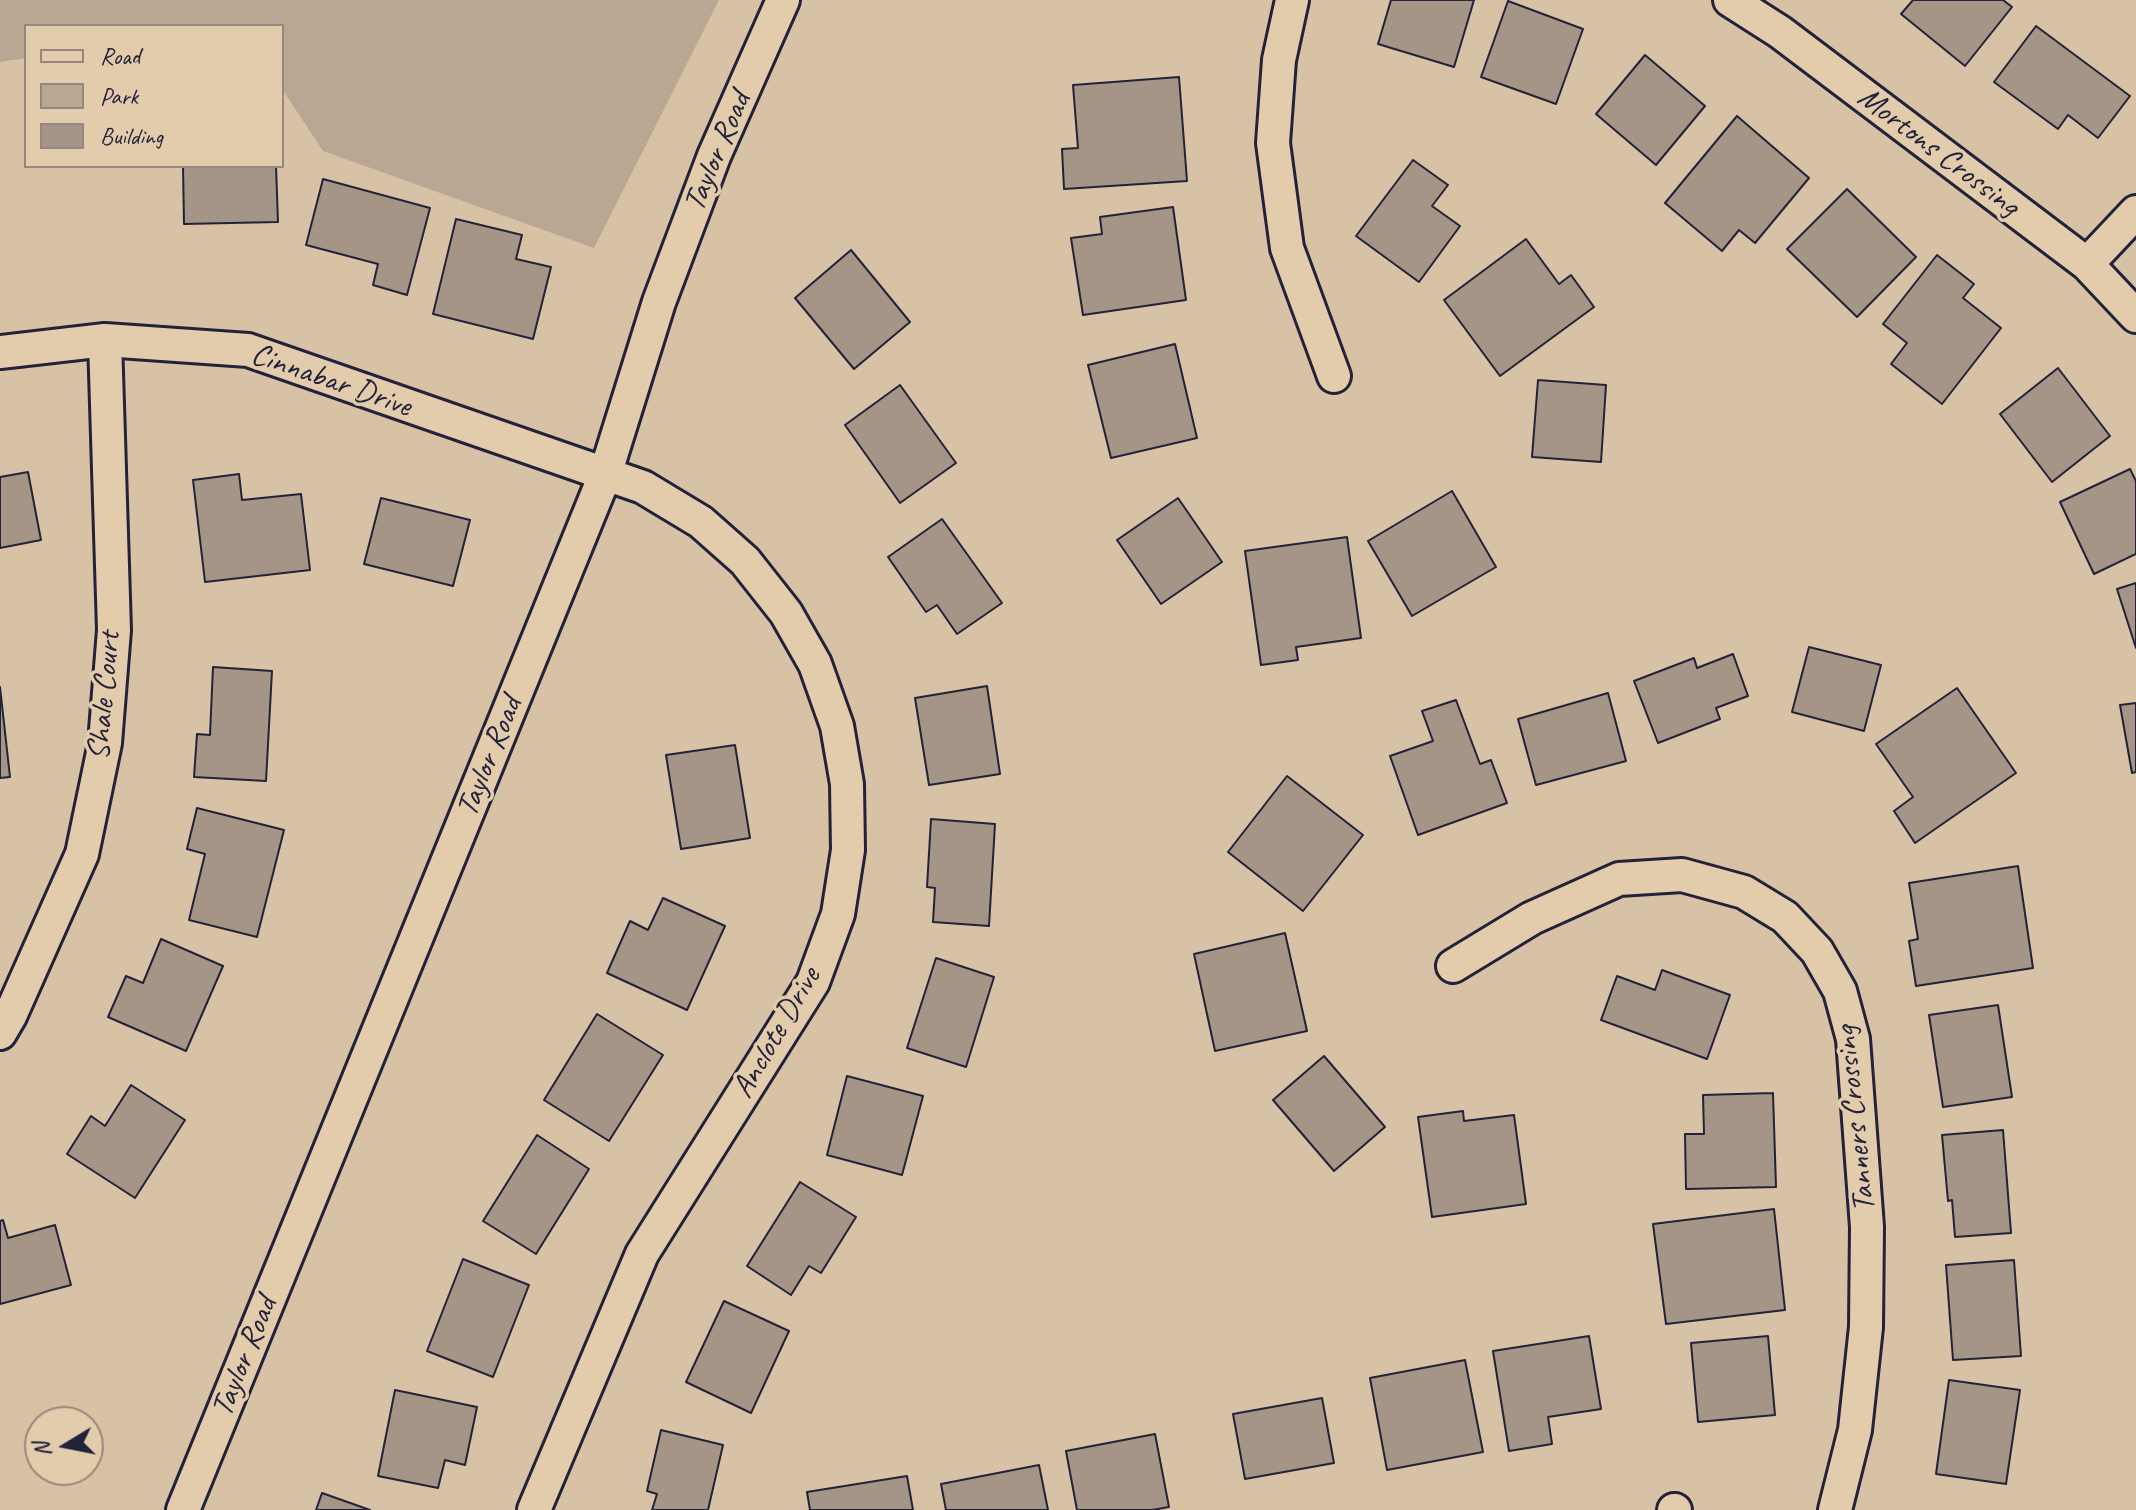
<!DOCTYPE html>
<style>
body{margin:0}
#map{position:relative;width:2136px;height:1510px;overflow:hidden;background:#d7c2a5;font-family:Caveat,sans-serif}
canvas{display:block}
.legend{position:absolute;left:24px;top:24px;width:260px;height:144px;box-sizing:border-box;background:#e3ccac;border:2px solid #96887f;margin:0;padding:10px 14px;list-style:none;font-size:24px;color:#22223b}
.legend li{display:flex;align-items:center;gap:16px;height:40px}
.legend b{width:40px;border:2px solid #96887f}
.north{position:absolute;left:24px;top:1406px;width:80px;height:80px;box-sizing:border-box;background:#e3ccac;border:2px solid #96887f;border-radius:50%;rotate:260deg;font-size:22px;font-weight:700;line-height:32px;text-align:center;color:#22223b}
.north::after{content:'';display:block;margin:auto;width:28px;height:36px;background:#22223b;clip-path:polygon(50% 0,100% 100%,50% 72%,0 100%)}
</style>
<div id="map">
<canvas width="2136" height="1510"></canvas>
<ul class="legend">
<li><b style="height:10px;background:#e3ccac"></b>Road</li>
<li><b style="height:22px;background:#b9a794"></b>Park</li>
<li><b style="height:22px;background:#a59587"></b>Building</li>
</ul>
<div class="north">N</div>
</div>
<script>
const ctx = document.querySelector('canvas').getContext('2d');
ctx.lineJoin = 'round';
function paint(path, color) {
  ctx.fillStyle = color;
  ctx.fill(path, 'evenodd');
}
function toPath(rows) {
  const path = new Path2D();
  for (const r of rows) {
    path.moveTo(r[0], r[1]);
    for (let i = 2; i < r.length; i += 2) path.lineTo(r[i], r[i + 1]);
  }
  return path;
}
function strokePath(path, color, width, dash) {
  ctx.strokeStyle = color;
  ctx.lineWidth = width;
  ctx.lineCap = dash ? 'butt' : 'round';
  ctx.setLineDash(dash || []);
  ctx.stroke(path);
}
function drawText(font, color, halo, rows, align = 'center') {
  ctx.font = font + ' Caveat,sans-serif';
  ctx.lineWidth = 7;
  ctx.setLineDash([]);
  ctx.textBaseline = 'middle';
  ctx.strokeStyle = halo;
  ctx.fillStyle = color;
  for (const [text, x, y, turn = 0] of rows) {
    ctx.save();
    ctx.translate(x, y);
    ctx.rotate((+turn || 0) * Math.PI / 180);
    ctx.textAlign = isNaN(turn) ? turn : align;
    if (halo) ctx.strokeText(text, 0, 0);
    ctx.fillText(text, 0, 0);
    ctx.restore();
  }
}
paint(toPath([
 [0,0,719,0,594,248,323,151,282,89,282,26,26,26,26,58,0,62]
]), '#b9a794');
const building = toPath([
 [1391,0,1474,0,1454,67,1378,44,1391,0],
 [1913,0,2003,0,2012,7,1965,66,1901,14,1913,0],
 [1508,1,1583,29,1556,104,1481,77,1508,1],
 [2036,26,2130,96,2098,138,2068,115,2058,129,1994,82,2036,26],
 [1645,55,1705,106,1656,165,1596,114,1645,55],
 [1179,77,1187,181,1064,189,1062,149,1078,148,1073,85,1179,77],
 [1737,116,1809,178,1755,243,1739,230,1722,251,1665,203,1737,116],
 [1413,160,1448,185,1432,206,1460,226,1419,282,1356,236,1413,160],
 [183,166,276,166,278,222,184,224,183,166],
 [323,179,430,208,407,295,373,285,378,264,306,245,323,179],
 [1847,189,1916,257,1857,317,1787,249,1847,189],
 [1173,207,1186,300,1083,315,1071,238,1102,234,1100,217,1173,207],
 [456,219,522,235,516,259,551,267,533,339,433,314,456,219],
 [1526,239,1559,284,1571,275,1594,307,1500,376,1444,300,1526,239],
 [851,250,910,322,854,369,795,298,851,250],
 [1937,255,1974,284,1963,298,2001,328,1942,404,1891,364,1907,343,1883,324,1937,255],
 [1175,344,1197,438,1111,458,1088,365,1175,344],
 [2058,368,2110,436,2052,482,2000,414,2058,368],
 [1538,380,1606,385,1601,462,1532,457,1538,380],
 [900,385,956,463,900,503,845,425,900,385],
 [2130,469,2136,481,2136,554,2094,574,2060,502,2130,469],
 [28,472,41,540,0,548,0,477,28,472],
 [239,474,242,500,301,494,310,570,205,582,193,480,239,474],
 [1452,491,1496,567,1412,616,1368,541,1452,491],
 [381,498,470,520,453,586,364,564,381,498],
 [1178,498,1222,562,1161,604,1117,540,1178,498],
 [942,519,1002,603,957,634,937,605,926,612,888,557,942,519],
 [1347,537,1361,638,1296,647,1298,660,1261,665,1245,551,1347,537],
 [2136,583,2136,648,2117,589,2136,583],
 [1809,647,1881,665,1864,731,1792,712,1809,647],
 [1733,654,1748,696,1716,708,1720,719,1658,743,1634,681,1694,658,1697,668,1733,654],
 [213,667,272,671,266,781,194,777,197,734,210,735,213,667],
 [987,686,1000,774,929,785,915,698,987,686],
 [0,687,10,777,0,778,0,687],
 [1957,688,2016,773,1915,843,1894,811,1913,797,1876,744,1957,688],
 [1608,693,1626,761,1536,785,1518,719,1608,693],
 [1456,700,1480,764,1491,760,1507,803,1418,835,1390,756,1433,741,1422,711,1456,700],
 [2136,703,2136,772,2132,773,2120,705,2136,703],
 [735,745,750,838,681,849,666,755,735,745],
 [1287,776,1363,835,1303,911,1228,852,1287,776],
 [197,808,284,830,257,937,189,920,205,854,187,849,197,808],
 [931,819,995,824,989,926,933,922,935,888,927,887,931,819],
 [2018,866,2033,968,1916,986,1909,941,1918,939,1909,883,2018,866],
 [663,898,725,926,687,1010,607,973,630,921,648,930,663,898],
 [1285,933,1307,1031,1215,1051,1194,954,1285,933],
 [161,939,223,966,186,1051,108,1017,126,976,143,983,161,939],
 [936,958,994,977,966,1067,907,1048,936,958],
 [1662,970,1730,995,1707,1059,1601,1020,1617,976,1655,990,1662,970],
 [1998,1005,2012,1097,1943,1107,1929,1015,1998,1005],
 [597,1014,663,1055,609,1141,544,1100,597,1014],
 [1324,1056,1385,1127,1334,1171,1273,1100,1324,1056],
 [847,1076,923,1096,902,1175,827,1155,847,1076],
 [131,1085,185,1120,135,1198,67,1154,91,1116,105,1126,131,1085],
 [1773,1093,1776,1187,1686,1189,1685,1134,1704,1134,1703,1095,1773,1093],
 [1463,1111,1464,1121,1514,1115,1526,1204,1432,1217,1418,1117,1463,1111],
 [2003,1130,2011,1233,1955,1237,1952,1200,1948,1201,1942,1135,2003,1130],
 [537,1135,589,1169,536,1254,483,1221,537,1135],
 [800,1182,856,1217,821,1273,809,1266,791,1295,747,1266,800,1182],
 [1774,1209,1785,1310,1666,1324,1653,1224,1774,1209],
 [3,1220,8,1238,55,1225,71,1285,0,1304,0,1221,3,1220],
 [463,1259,529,1285,493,1377,427,1351,463,1259],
 [2014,1260,2021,1356,1953,1360,1946,1265,2014,1260],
 [724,1301,789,1331,751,1413,686,1382,724,1301],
 [1589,1336,1601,1409,1548,1417,1552,1444,1509,1451,1493,1351,1589,1336],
 [1768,1336,1775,1415,1698,1422,1691,1343,1768,1336],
 [1465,1360,1483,1452,1387,1470,1370,1378,1465,1360],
 [1949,1380,2020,1390,2006,1484,1936,1474,1949,1380],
 [395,1390,477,1407,465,1465,445,1460,438,1488,378,1476,395,1390],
 [1322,1398,1334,1463,1245,1479,1233,1414,1322,1398],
 [661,1430,723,1445,708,1510,652,1510,657,1494,647,1491,661,1430],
 [1155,1434,1169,1507,1152,1510,1077,1510,1066,1451,1155,1434],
 [1039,1465,1048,1510,946,1510,941,1484,1039,1465],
 [907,1476,913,1510,810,1510,807,1492,907,1476],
 [322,1493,370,1510,316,1510,322,1493]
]);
paint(building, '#a59587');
strokePath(building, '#22223b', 2);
const minor = toPath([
 [1292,0,1279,60,1273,143,1287,248,1334,376],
 [1730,0,1780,32,2087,264,2136,316],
 [2087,264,2136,212],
 [0,352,105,340,248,350,643,487,701,522,745,561,786,613,815,664,837,726,847,784,848,850,838,914,813,982,642,1254,534,1510],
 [1453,966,1532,918,1619,879,1682,875,1744,892,1785,917,1817,951,1840,991,1853,1039,1867,1227,1866,1327,1855,1430,1835,1510],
 [0,1033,10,1016,82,854,105,743,114,630,105,340],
 [183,1510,605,475,659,302,714,156,783,0],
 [1674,1510,1675,1510]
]);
strokePath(minor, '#22223b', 38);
strokePath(minor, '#e3ccac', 32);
drawText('32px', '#22223b', '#e3ccac', [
 ["Taylor Road",718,152,-67],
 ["Mortons Crossing",1938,152,37],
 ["Cinnabar Drive",331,381,19],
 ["Shale Court",105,696,-85],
 ["Taylor Road",490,757,-68],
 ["Anclote Drive",777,1033,-60],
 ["Tanners Crossing",1856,1119,-96],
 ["Taylor Road",245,1357,-68]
]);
</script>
